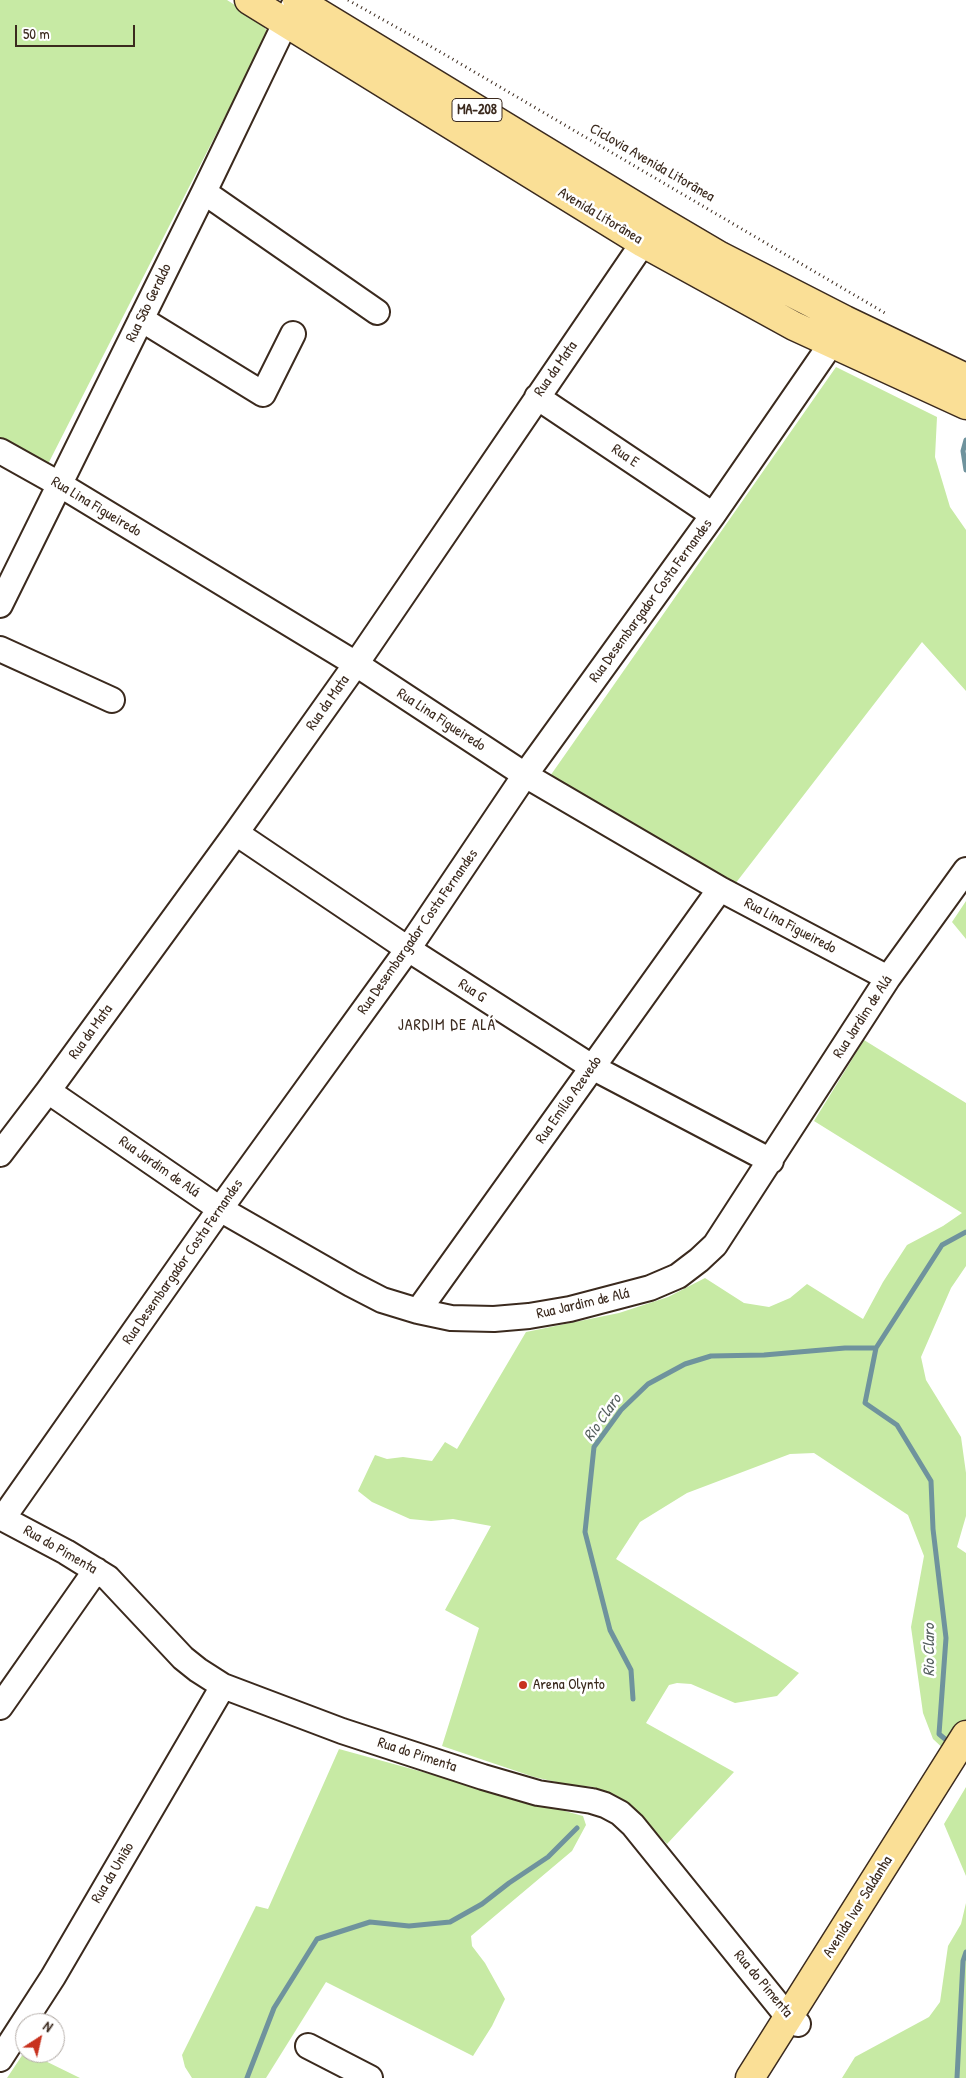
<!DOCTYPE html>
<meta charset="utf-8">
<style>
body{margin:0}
#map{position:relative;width:966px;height:2078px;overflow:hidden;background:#fff;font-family:"Patrick Hand",sans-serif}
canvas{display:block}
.north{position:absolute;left:15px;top:2013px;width:50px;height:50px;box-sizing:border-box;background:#fff;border:1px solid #b1aaa5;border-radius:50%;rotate:35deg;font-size:14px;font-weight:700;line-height:20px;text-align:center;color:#3b2a1e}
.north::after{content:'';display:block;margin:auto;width:18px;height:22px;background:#c8321e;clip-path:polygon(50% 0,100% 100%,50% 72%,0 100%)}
.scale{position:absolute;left:15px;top:25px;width:120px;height:22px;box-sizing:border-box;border:2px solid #3b2a1e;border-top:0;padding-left:6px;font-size:15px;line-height:18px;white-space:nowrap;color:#3b2a1e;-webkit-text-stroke:4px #fff;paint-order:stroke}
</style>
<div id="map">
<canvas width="966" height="2078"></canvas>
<div class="north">N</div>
<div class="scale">50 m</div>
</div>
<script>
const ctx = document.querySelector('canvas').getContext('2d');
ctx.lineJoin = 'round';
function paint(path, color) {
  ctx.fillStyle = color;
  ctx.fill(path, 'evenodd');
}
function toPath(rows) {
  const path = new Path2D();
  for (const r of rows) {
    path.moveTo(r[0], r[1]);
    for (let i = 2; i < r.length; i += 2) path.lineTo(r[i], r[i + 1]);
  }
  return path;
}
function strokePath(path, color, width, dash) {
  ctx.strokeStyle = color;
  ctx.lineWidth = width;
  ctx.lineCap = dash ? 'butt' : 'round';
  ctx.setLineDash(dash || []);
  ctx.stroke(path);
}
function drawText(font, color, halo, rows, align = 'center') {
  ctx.font = font + ' "Patrick Hand",sans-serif';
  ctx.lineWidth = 5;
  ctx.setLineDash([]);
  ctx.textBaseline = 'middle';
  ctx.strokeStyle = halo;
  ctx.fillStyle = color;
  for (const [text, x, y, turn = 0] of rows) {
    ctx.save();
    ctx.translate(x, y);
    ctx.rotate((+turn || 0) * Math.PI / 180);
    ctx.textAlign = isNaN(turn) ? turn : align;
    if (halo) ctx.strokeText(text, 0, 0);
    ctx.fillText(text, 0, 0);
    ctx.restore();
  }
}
paint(toPath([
 [0,0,227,0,258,20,268,32,47,466,0,440],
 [836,367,937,417,935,457,950,507,966,530,966,691,922,642,735,884,548,779],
 [966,901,966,939,952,922],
 [864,1040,966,1103,966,1266,951,1288,921,1357,926,1380,961,1437,966,1473,966,1516,957,1547,966,1553,966,1720,948,1753,933,1739,923,1713,911,1627,924,1556,908,1515,814,1453,790,1454,687,1493,640,1522,616,1559,799,1673,777,1696,735,1703,691,1684,677,1683,669,1685,646,1723,734,1772,667,1844,627,1802,609,1793,593,1787,565,1784,534,1777,442,1746,479,1628,445,1610,491,1526,453,1519,431,1521,410,1519,372,1502,358,1491,375,1455,387,1459,403,1457,432,1461,445,1442,457,1449,526,1332,619,1313,668,1297,705,1278,744,1303,769,1307,790,1298,807,1284,863,1319,883,1282,907,1245,943,1226,962,1213,814,1121],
 [339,1749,583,1816,586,1825,572,1851,471,1936,472,1946,485,1963,505,1999,492,2026,473,2056,326,1982,266,2078,192,2078,185,2067,182,2055,256,1906,268,1909],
 [966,1787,966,1876,944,1824],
 [966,1903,966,2078,842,2078,855,2057,929,2017,940,2002,948,1946,961,1924],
 [25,2051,25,2053,29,2053,80,2078,7,2078]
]), '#c7eaa4');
strokePath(toPath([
 [966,440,963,451,966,470],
 [633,1699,631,1670,610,1630,585,1532,594,1447,621,1410,648,1384,685,1364,711,1356,764,1355,845,1348,876,1348],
 [951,1744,939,1734,946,1638,933,1529,931,1481,897,1425,865,1403,876,1348,942,1245,966,1232],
 [247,2078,274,2008,317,1939,370,1922,409,1926,450,1922,482,1904,509,1883,548,1857,577,1828],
 [957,2078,963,1961,966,1952]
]), '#6f939d', 5);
const minor = toPath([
 [204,192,377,312],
 [141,319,263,394,293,334],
 [537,397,713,515],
 [0,451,59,484,356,664,525,775,720,889,888,978],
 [0,605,204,192,293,7],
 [0,649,112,700],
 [236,833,408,949,592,1067,771,1161],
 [48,1091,220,1209,351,1284,382,1300,418,1311,451,1318,494,1319,529,1316,570,1309,650,1288,678,1276,699,1260,715,1245,888,978,966,870],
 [0,1154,48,1091,236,833,356,664,643,243],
 [418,1311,720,889],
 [0,1517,66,1552,108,1578,183,1658,198,1670,223,1686,342,1731,483,1777,538,1793,592,1801,605,1805,620,1813,633,1825,788,2017,798,2024],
 [3,1518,220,1209,408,949,525,775,713,515,831,344],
 [0,1707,96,1570],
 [308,2046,370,2078],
 [0,2059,53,1977,223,1686]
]);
const major = toPath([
 [249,0,643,243,794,326,966,405],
 [297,0,657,219,720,256,845,320,966,378],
 [750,2078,966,1735]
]);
strokePath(minor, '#3b2a1e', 28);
strokePath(major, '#3b2a1e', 31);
strokePath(toPath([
 [348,0,437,50,885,313]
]), '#3b2a1e', 3, [1, 4]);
strokePath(minor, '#fff', 24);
strokePath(major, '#fadf96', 28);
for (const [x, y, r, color] of [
 [523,1685,5,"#c8321e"]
]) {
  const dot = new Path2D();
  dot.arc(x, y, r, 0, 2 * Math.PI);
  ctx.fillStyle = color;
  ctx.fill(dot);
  strokePath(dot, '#fff', 2);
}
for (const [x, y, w] of [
 [477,110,50]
]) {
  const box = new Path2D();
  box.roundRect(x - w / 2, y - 11.5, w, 23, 4);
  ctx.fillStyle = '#fff';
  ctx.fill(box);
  strokePath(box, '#3b2a1e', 1);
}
drawText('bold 14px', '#3b2a1e', null, [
 ["MA-208",477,110]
]);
drawText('15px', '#3b2a1e', '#fff', [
 ["Ciclovia Avenida Litorânea",652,163,30],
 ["Avenida Litorânea",600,216,31],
 ["Rua São Geraldo",149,303,-64],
 ["Rua da Mata",556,369,-55],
 ["Rua E",625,456,34],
 ["Rua Lina Figueiredo",96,507,31],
 ["Rua Desembargador Costa Fernandes",651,601,-54],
 ["Rua da Mata",328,703,-55],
 ["Rua Lina Figueiredo",441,720,33],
 ["Rua Lina Figueiredo",790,926,28],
 ["Rua Desembargador Costa Fernandes",418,932,-55],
 ["Rua G",472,991,33],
 ["Rua Jardim de Alá",863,1017,-57],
 ["Rua da Mata",91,1032,-54],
 ["Rua Emílio Azevedo",569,1100,-55],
 ["Rua Jardim de Alá",159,1167,35],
 ["Rua Desembargador Costa Fernandes",183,1262,-55],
 ["Rua Jardim de Alá",583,1304,-13],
 ["Rua do Pimenta",60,1550,30],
 ["Rua do Pimenta",417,1755,18],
 ["Rua da União",113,1873,-59],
 ["Avenida Ivar Saldanha",858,1907,-58],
 ["Rua do Pimenta",763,1984,50]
]);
drawText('15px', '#3b2a1e', '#fff', [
 ["Arena Olynto",533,1685]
], 'left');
ctx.letterSpacing = '1px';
drawText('16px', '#3b2a1e', '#fff', [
 ["JARDIM DE ALÁ",447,1026]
]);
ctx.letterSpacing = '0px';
drawText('italic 16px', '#555f5e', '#fff', [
 ["Rio Claro",603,1418,-55],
 ["Rio Claro",930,1650,-90]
]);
</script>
